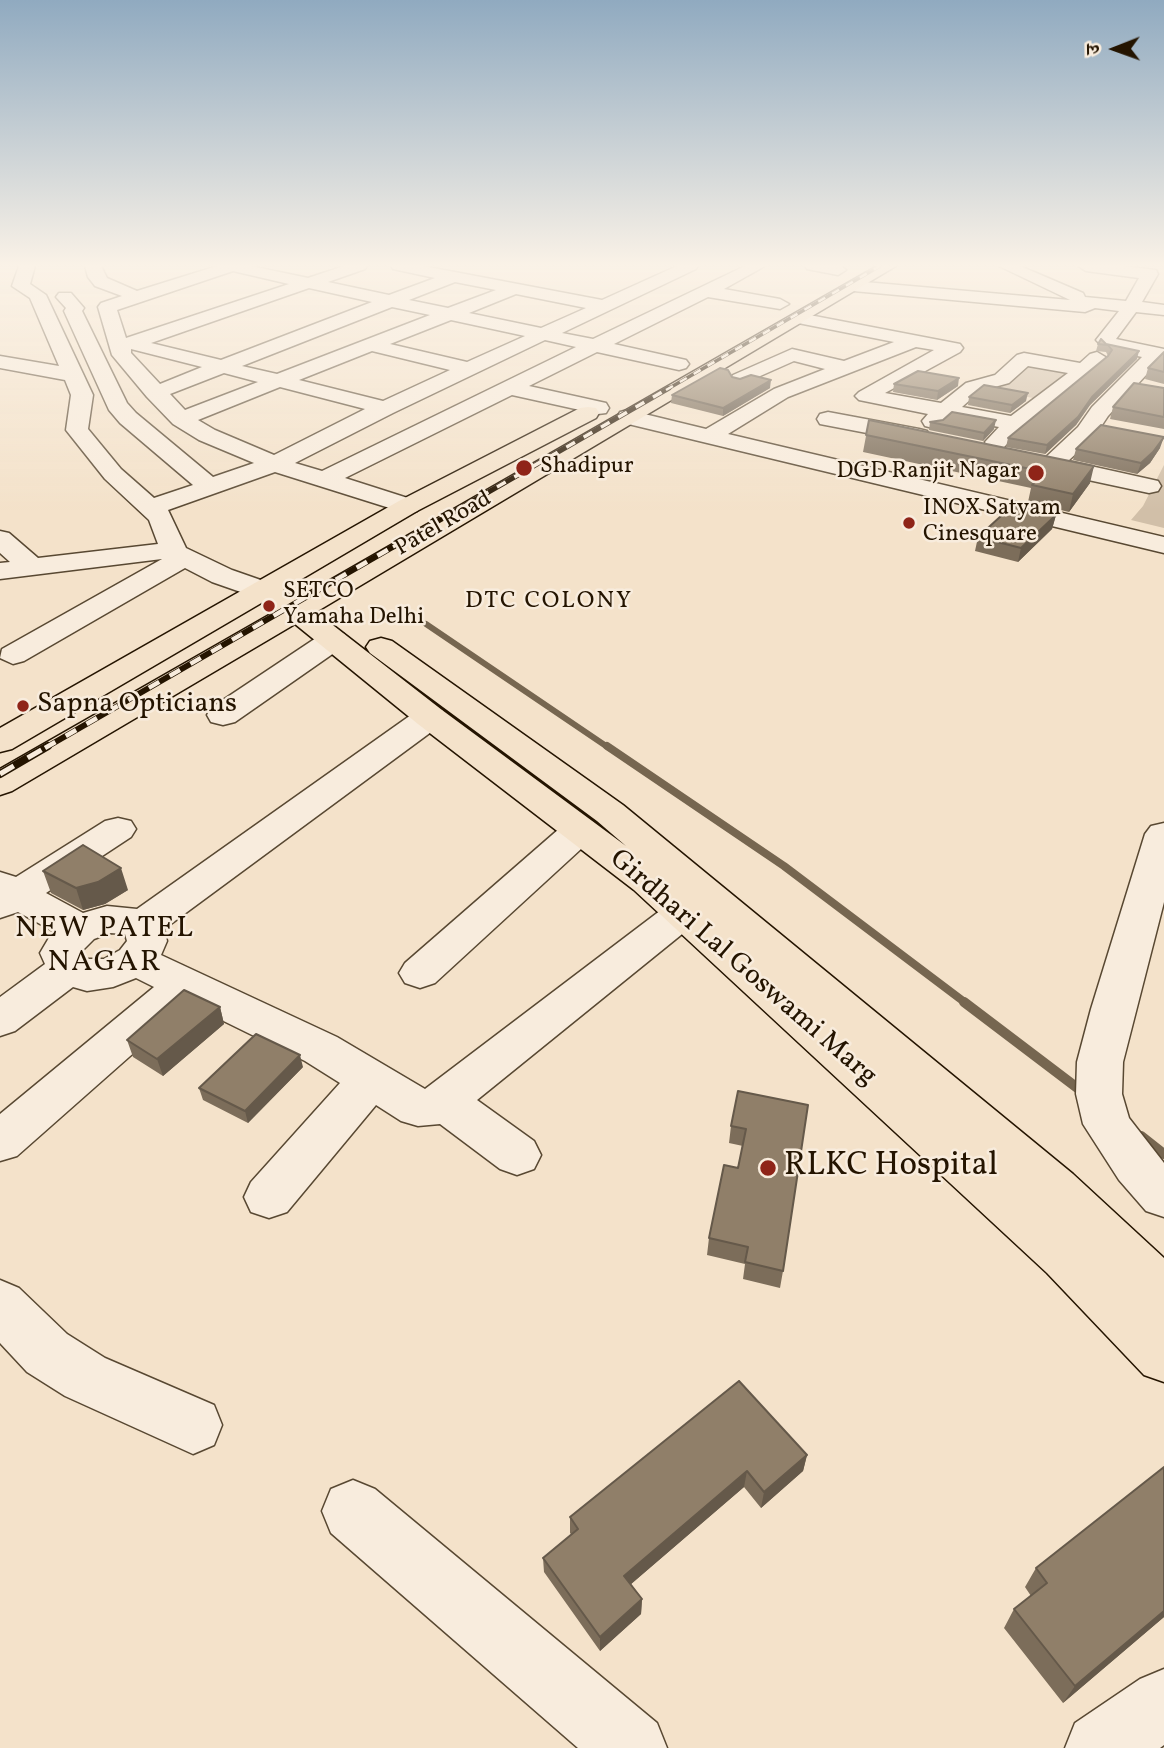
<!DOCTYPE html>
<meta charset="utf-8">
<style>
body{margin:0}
#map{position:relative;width:1164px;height:1748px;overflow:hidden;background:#f4e2ca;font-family:Vollkorn,"Noto Serif Devanagari",serif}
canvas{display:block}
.north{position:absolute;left:1080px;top:14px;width:70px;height:70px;-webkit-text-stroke:5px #f8ecdd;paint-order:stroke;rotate:269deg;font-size:19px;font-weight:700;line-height:28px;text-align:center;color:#241400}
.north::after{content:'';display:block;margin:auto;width:24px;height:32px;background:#241400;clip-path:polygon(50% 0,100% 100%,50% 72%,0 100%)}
</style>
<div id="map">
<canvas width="1164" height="1748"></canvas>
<div class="north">उ</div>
</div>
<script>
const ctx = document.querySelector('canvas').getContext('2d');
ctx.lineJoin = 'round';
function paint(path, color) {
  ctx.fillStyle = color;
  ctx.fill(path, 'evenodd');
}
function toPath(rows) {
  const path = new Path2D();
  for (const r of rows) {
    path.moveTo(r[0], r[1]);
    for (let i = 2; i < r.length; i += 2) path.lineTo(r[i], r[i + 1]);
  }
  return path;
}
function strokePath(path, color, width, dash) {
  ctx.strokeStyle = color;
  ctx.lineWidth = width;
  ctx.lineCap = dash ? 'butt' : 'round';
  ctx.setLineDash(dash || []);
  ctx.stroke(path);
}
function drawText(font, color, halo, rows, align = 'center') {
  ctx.font = font + ' Vollkorn,serif';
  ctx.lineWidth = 5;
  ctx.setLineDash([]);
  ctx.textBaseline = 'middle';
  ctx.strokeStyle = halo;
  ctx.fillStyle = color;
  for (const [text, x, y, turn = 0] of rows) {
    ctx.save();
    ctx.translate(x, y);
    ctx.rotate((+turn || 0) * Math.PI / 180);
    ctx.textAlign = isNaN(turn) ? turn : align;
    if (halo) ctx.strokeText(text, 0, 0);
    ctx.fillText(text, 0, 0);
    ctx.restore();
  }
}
paint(toPath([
 [1038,357,1079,367,1049,401,996,391],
 [1164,465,1164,528,1131,520,1143,506]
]), '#d1bfa8');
strokePath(toPath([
 [426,624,609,748]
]), '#766650', 6);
strokePath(toPath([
 [607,746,784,866,967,1004]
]), '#766650', 8);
strokePath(toPath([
 [964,1002,1084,1093],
 [1141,1136,1164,1154]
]), '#766650', 10);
const minor = toPath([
 [19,266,35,266,30,284,46,295,93,395,88,429,121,469,154,498,193,485,120,423,109,410,64,311,66,308,56,297,59,293,71,293,84,308,82,311,127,403,136,413,213,477,254,463,199,440,173,424,147,397,112,355,98,307,101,303,122,296,95,286,88,277,85,266,101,266,107,278,137,291,217,266,251,266,308,278,344,266,367,266,365,269,328,282,389,295,435,278,393,269,391,266,423,266,602,300,677,266,698,266,696,269,562,333,593,339,745,266,765,266,724,289,780,299,789,304,780,309,708,297,614,344,686,360,689,364,686,368,679,370,597,352,529,386,606,403,609,408,606,413,598,414,512,395,345,478,417,501,421,506,417,511,408,514,399,511,275,472,168,510,186,548,232,570,275,585,279,591,275,597,265,599,255,597,212,582,185,568,24,661,13,664,0,658,2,649,162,559,0,579,0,563,10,562,0,553,0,531,9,533,38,558,158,544,149,520,105,479,66,430,71,395,65,380,0,368,0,356,59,366,30,298,12,286,19,266],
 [233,271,289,284,126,338,117,310,233,271],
 [455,282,496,290,448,308,409,300,455,282],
 [309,288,372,302,221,360,151,343,309,288],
 [516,294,586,308,541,328,469,313,516,294],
 [392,307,430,315,277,374,242,366,392,307],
 [451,320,525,336,467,362,390,344,451,320],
 [545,340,576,347,322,471,295,463,393,413,545,340],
 [131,349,202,367,160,384,131,353,131,349],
 [372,351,450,370,383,401,299,380,372,351],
 [224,373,258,382,185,410,170,394,224,373],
 [280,387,365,409,274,455,215,430,198,420,280,387],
 [805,266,841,266,846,270,838,275,807,269,805,266],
 [999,266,1020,266,1083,293,1085,297,1126,301,1139,278,1086,271,1078,266,1123,266,1156,270,1158,274,1142,302,1164,305,1164,315,1136,312,1116,339,1164,349,1164,361,1160,360,1108,416,1094,437,1068,461,1158,481,1161,486,1158,491,1149,493,1051,472,1035,468,1031,463,1035,458,1046,457,1078,427,1092,407,1142,357,1105,349,1096,340,1119,311,1095,308,1085,312,853,291,844,286,853,281,1070,300,999,266],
 [799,313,960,344,963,348,960,352,885,393,941,403,966,383,995,375,1017,355,1024,353,1080,363,1090,354,1097,352,1107,358,1072,391,1023,428,1004,447,996,449,988,447,985,442,999,427,950,418,941,426,933,428,925,426,922,421,928,414,859,400,855,396,859,392,934,350,916,347,788,397,728,434,1164,537,1164,553,620,422,617,417,620,412,628,410,706,429,774,389,825,369,794,361,740,385,733,383,730,379,733,375,792,349,844,361,894,342,793,322,790,318,799,313],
 [1028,366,1068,373,1011,416,962,407,980,391,1009,383,1028,366],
 [828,412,919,429,927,431,930,436,927,441,919,443,820,424,817,419,820,414,828,412],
 [333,631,344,634,348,640,344,646,235,722,223,725,211,722,207,715,211,708,322,634,333,631],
 [430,707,442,710,446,717,442,724,164,929,167,941,161,955,337,1037,425,1089,669,904,683,900,697,904,703,913,697,922,477,1100,534,1141,541,1155,534,1169,517,1175,500,1169,440,1124,418,1126,401,1121,376,1105,287,1212,269,1218,251,1212,244,1197,251,1182,340,1083,305,1061,189,1004,17,1156,0,1161,0,1114,154,987,136,978,113,987,87,991,73,987,15,1031,0,1036,0,997,45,964,40,953,53,931,18,912,0,918,0,872,16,877,105,821,118,818,131,821,136,829,131,837,46,893,83,913,107,906,137,909,418,710,430,707],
 [110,933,125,934,127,941,120,950,104,959,85,959,83,950,94,939,110,933],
 [580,819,593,822,598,830,593,838,435,983,420,988,405,983,399,973,405,963,567,822,580,819],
 [1164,823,1164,902,1123,1062,1122,1094,1129,1118,1164,1163,1164,1217,1146,1211,1119,1180,1083,1124,1076,1094,1077,1062,1091,1009,1145,834,1151,826,1164,823],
 [0,1280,19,1288,67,1334,105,1358,214,1405,222,1425,214,1445,193,1454,65,1396,27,1372,0,1343,0,1280],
 [353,1480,375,1489,657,1723,667,1748,578,1748,331,1533,322,1511,331,1489,353,1480],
 [1164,1669,1164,1745,1160,1748,1065,1748,1075,1723,1140,1679,1164,1669]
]);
const major = toPath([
 [877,266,896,266,316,612,442,710,626,846,597,821,370,653,366,647,370,641,381,638,392,641,623,805,1073,1174,1164,1258,1164,1382,1144,1375,1047,1273,634,890,418,724,295,624,12,791,0,795,0,769,276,611,263,602,12,749,0,752,0,728,399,501,580,408,588,407,596,408,599,413,596,418,417,511,283,590,297,599,877,266]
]);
strokePath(minor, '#584832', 3);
strokePath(major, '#241400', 3);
paint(minor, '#f8ecdd');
paint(major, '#f4e2ca');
const railFar3 = toPath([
 [666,390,880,266]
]);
const railFar2 = toPath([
 [393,547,669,388]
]);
const railFar1 = toPath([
 [45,748,396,545]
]);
const rail = toPath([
 [0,774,48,746]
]);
strokePath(railFar3, '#241400', 3.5);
strokePath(railFar2, '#241400', 5);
strokePath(railFar1, '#241400', 6);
strokePath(rail, '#241400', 8);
strokePath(railFar3, '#f8ecdd', 2.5, [8]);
strokePath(railFar2, '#f8ecdd', 3.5, [10]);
strokePath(railFar1, '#f8ecdd', 4.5, [12]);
strokePath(rail, '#f8ecdd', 5, [16]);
paint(toPath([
 [1098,344,1106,344,1137,359,1090,405,1076,425,1045,454,1006,447,1008,438,1108,356,1106,352,1096,351],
 [1164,352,1164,384,1145,379,1148,368],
 [732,377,770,388,723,416,671,403,672,395],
 [894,384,958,386,937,400,893,392],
 [1164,388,1164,429,1110,419,1113,407],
 [969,397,1026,401,1010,413,968,405],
 [869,420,1090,483,1069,512,1028,502,1031,488,863,452],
 [930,422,994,429,983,441,929,430],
 [1160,448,1150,463,1137,474,1073,460,1076,449],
 [1056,515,1052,529,1018,562,975,551,978,537],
 [43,871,128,890,105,904,83,910,51,893],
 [220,1007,224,1024,163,1076,133,1057,127,1040],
 [303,1067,248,1123,203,1100,199,1088],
 [738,1091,783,1271,780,1288,743,1279,745,1264,707,1255,709,1238,738,1168,743,1146,729,1143,731,1126],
 [807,1455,803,1471,761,1508,744,1487,631,1584,642,1599,641,1614,600,1651,544,1572,543,1558,572,1535,570,1533,570,1517],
 [1164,1467,1164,1617,1063,1703,1004,1628,1014,1609,1031,1596,1025,1587,1036,1568]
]), '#7c6d5a');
paint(toPath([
 [1139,351,1137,359,1090,405,1076,425,1045,454,1047,445,1092,397],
 [959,378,958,386,937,400,938,391],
 [771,380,770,388,723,416,723,408],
 [1028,393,1026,401,1010,413,1012,405],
 [996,420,994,429,983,441,984,433],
 [1164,437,1160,448,1150,463,1137,474,1141,463],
 [1094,466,1090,483,1069,512,1073,494],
 [1056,515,1052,529,1018,562,1021,548],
 [121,868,128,890,105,904,83,910,76,888],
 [220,1007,224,1024,163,1076,157,1059],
 [300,1055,303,1067,248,1123,245,1111],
 [807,1455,803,1471,761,1508,764,1492],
 [747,1471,744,1487,623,1591,624,1576],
 [642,1599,641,1614,600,1651,600,1637],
 [1164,1611,1164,1617,1063,1703,1075,1686]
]), '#65594a');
const building = toPath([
 [1101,339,1106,344,1139,351,1092,397,1078,417,1047,445,1008,438,1108,356,1112,350,1108,345,1098,344,1101,339],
 [1164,352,1164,372,1148,368,1164,352],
 [720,368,728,370,732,377,740,379,751,375,771,380,723,408,672,395,720,368],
 [918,371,959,378,938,391,894,384,918,371],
 [1134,383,1164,388,1164,417,1113,407,1134,383],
 [984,385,1028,393,1012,405,969,397,984,385],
 [952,412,996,420,984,433,930,422,943,420,952,412],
 [869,420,1094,466,1073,494,1032,485,1045,472,866,435,869,420],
 [1101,425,1164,437,1153,452,1141,463,1076,449,1101,425],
 [1013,505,1056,515,1021,548,978,537,1013,505],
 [83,845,121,868,98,882,76,888,43,871,83,845],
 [184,990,220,1007,157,1059,127,1040,184,990],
 [256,1034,300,1055,245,1111,199,1088,256,1034],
 [738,1091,808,1105,783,1271,745,1262,748,1247,709,1238,724,1165,738,1168,746,1129,731,1126,738,1091],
 [739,1381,807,1455,764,1492,747,1471,624,1576,642,1599,600,1637,543,1558,578,1529,570,1517,739,1381],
 [1164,1467,1164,1611,1075,1686,1014,1609,1047,1583,1036,1568,1164,1467]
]);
paint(building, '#907f69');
strokePath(building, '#65594a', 2);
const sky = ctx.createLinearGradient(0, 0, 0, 510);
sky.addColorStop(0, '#90aac0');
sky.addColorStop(0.52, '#faf2e7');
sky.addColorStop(1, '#faf2e700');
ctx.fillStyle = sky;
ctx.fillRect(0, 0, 1164, 510);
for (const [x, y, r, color] of [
 [524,468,9,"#8f2418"],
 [1036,473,9,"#8f2418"],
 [909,523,7,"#8f2418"],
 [269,606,7,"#8f2418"],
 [23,706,7,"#8f2418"],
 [768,1168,9,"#8f2418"]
]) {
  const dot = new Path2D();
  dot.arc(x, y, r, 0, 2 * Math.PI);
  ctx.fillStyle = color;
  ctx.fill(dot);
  strokePath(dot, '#f8ecdd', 2.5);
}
drawText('23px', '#241400', '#f8ecdd', [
 ["Shadipur",540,468],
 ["DGD Ranjit Nagar",1020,473,"right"],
 ["INOX Satyam",923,510],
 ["Cinesquare",923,536],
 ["SETCO",283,593],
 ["Yamaha Delhi",283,619]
], 'left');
drawText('23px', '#241400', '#f8ecdd', [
 ["Patel Road",444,525,-30]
]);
ctx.letterSpacing = '2px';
drawText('24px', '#241400', '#f8ecdd', [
 ["DTC COLONY",549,603]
]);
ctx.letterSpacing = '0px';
drawText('28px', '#241400', '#f8ecdd', [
 ["Sapna Opticians",37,706]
], 'left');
drawText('28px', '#241400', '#f8ecdd', [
 ["Girdhari Lal Goswami Marg",742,969,41]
]);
ctx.letterSpacing = '2px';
drawText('30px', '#241400', '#f8ecdd', [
 ["NEW PATEL",105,930],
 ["NAGAR",105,964]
]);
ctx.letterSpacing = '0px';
drawText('33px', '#241400', '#f8ecdd', [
 ["RLKC Hospital",784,1168]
], 'left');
</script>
